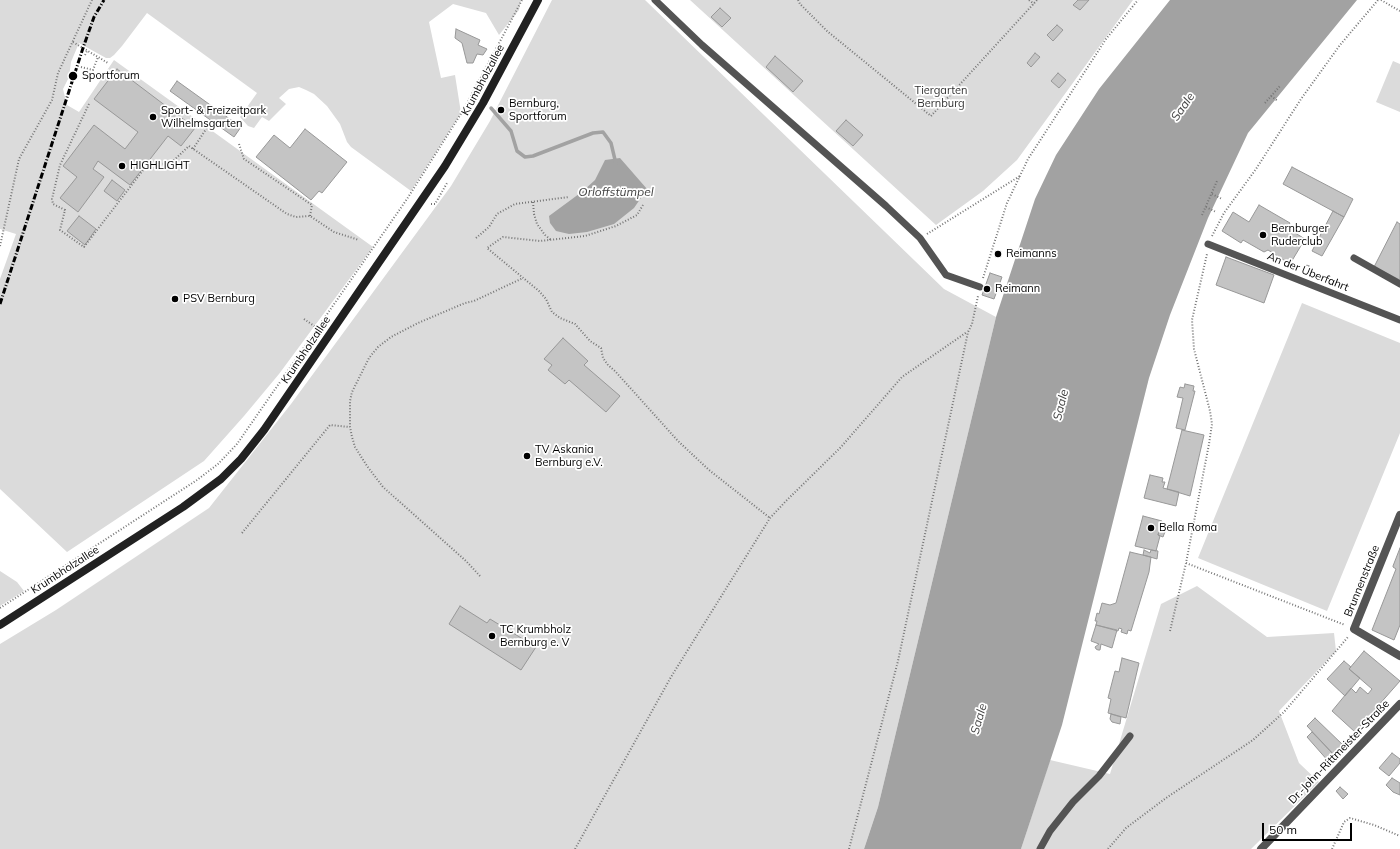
<!DOCTYPE html>
<meta charset="utf-8">
<style>
body{margin:0}
#map{position:relative;width:1400px;height:849px;overflow:hidden;background:#fff;font-family:Mulish,sans-serif}
canvas{display:block}
.scale{position:absolute;left:1262px;top:823px;width:90px;height:18px;box-sizing:border-box;border:2px solid #000;border-top:0;padding-left:5px;font-size:12px;line-height:14px;white-space:nowrap;color:#000;-webkit-text-stroke:3px #fff;paint-order:stroke}
</style>
<div id="map">
<canvas width="1400" height="849"></canvas>
<div class="scale">50 m</div>
</div>
<script>
const ctx = document.querySelector('canvas').getContext('2d');
ctx.lineJoin = 'round';
function paint(path, color) {
  ctx.fillStyle = color;
  ctx.fill(path, 'evenodd');
}
function toPath(rows) {
  const path = new Path2D();
  for (const r of rows) {
    path.moveTo(r[0], r[1]);
    for (let i = 2; i < r.length; i += 2) path.lineTo(r[i], r[i + 1]);
  }
  return path;
}
function strokePath(path, color, width, dash) {
  ctx.strokeStyle = color;
  ctx.lineWidth = width;
  ctx.lineCap = dash ? 'butt' : 'round';
  ctx.setLineDash(dash || []);
  ctx.stroke(path);
}
function drawText(font, color, halo, rows, align = 'center') {
  ctx.font = font + ' Mulish,sans-serif';
  ctx.lineWidth = 3.5;
  ctx.setLineDash([]);
  ctx.textBaseline = 'middle';
  ctx.strokeStyle = halo;
  ctx.fillStyle = color;
  for (const [text, x, y, turn = 0] of rows) {
    ctx.save();
    ctx.translate(x, y);
    ctx.rotate((+turn || 0) * Math.PI / 180);
    ctx.textAlign = isNaN(turn) ? turn : align;
    if (halo) ctx.strokeText(text, 0, 0);
    ctx.fillText(text, 0, 0);
    ctx.restore();
  }
}
paint(toPath([
 [0,0,521,0,519,10,499,35,486,13,453,4,429,22,441,78,455,75,461,113,411,191,351,147,347,142,340,124,327,106,314,94,306,90,299,87,289,89,279,98,286,104,269,121,262,117,254,128,248,126,240,117,257,93,147,13,122,46,114,55,110,58,106,58,79,43,71,62,69,77,63,89,67,105,79,112,114,60,373,247,279,374,244,416,204,461,67,552,0,489,0,279,16,234,0,229],
 [552,0,645,0,944,289,996,317,878,807,864,849,0,849,0,644,56,610,209,508,291,404,451,186,490,121],
 [690,0,1133,0,1017,160,983,191,936,225],
 [1393,61,1400,64,1400,112,1376,102],
 [1302,303,1400,343,1400,433,1327,611,1198,558],
 [0,571,17,582,24,591,0,606],
 [1197,586,1267,637,1334,633,1336,651,1279,711,1299,763,1319,782,1251,849,1021,849,1050,760,1110,774,1161,604]
]), '#dbdbdb');
paint(toPath([
 [1170,0,1357,0,1248,133,1208,218,1170,315,1149,378,1062,725,1021,849,864,849,878,807,996,317,1035,199,1056,155,1099,89],
 [620,158,647,189,634,208,614,224,587,232,569,234,556,231,550,223,549,216,583,191,595,180,605,160]
]), '#a2a2a2');
strokePath(toPath([
 [491,108,511,131,517,151,525,157,533,156,593,133,603,132,611,143,616,164]
]), '#a2a2a2', 3.5);
const building = toPath([
 [1078,0,1089,0,1080,10,1073,5,1078,0],
 [720,8,731,18,722,27,711,17,720,8],
 [1057,25,1063,30,1053,41,1047,35,1057,25],
 [456,29,480,40,478,45,487,49,483,55,477,54,473,63,467,63,462,43,455,38,456,29],
 [1035,53,1040,57,1031,67,1027,63,1035,53],
 [775,56,803,81,793,92,766,67,775,56],
 [117,69,195,128,181,146,168,136,130,185,98,161,93,169,104,177,78,212,60,198,77,177,63,166,94,125,125,149,138,132,94,99,117,69],
 [1058,73,1066,80,1059,88,1051,81,1058,73],
 [177,81,241,127,234,137,170,91,177,81],
 [846,120,863,135,853,146,836,131,846,120],
 [305,129,347,162,322,193,319,191,311,200,256,157,274,135,290,148,305,129],
 [1292,167,1353,199,1344,217,1283,184,1292,167],
 [112,180,125,190,117,201,104,191,112,180],
 [1259,205,1290,223,1287,228,1305,239,1290,264,1268,250,1264,252,1243,240,1241,243,1222,231,1233,212,1249,222,1259,205],
 [1333,211,1344,217,1322,256,1312,251,1333,211],
 [79,216,96,229,85,245,67,231,79,216],
 [1397,222,1400,224,1400,280,1374,267,1397,222],
 [1226,257,1274,275,1264,303,1216,285,1226,257],
 [990,273,1002,277,994,299,982,295,990,273],
 [563,338,588,361,584,365,620,396,606,412,569,380,565,384,548,370,552,365,544,359,563,338],
 [1185,384,1194,386,1193,391,1195,391,1185,430,1176,428,1183,398,1177,397,1180,387,1184,388,1185,384],
 [1182,430,1204,435,1190,496,1167,489,1182,430],
 [1150,475,1163,478,1162,482,1165,482,1163,488,1179,492,1176,506,1144,498,1150,475],
 [1143,516,1162,521,1158,535,1160,536,1156,551,1135,546,1143,516],
 [1160,527,1166,529,1163,537,1158,535,1160,527],
 [1400,548,1400,625,1394,640,1372,630,1396,569,1393,567,1393,566,1400,548],
 [1144,550,1150,553,1151,550,1158,551,1157,559,1143,555,1144,550],
 [1130,552,1151,557,1149,572,1131,631,1128,630,1127,634,1121,632,1122,629,1119,628,1118,631,1096,625,1097,621,1095,621,1097,613,1099,614,1102,603,1110,605,1116,603,1130,552],
 [460,606,487,623,490,619,536,647,521,670,449,624,460,606],
 [1096,625,1117,630,1112,648,1101,644,1100,650,1098,650,1096,649,1095,647,1099,644,1091,641,1096,625],
 [1364,651,1400,681,1355,732,1332,711,1351,688,1356,693,1360,687,1368,694,1372,689,1349,669,1364,651],
 [1122,658,1139,663,1126,718,1108,713,1111,699,1108,698,1115,671,1119,672,1122,658],
 [1344,661,1351,667,1349,669,1360,678,1345,696,1327,679,1344,661],
 [1111,714,1121,717,1120,724,1112,722,1110,719,1111,714],
 [1315,718,1344,746,1335,756,1307,726,1315,718],
 [1312,732,1335,756,1329,762,1307,737,1312,732],
 [1392,753,1400,759,1400,763,1389,776,1379,768,1392,753],
 [1392,778,1400,783,1400,795,1393,792,1386,785,1392,778],
 [1340,787,1348,794,1343,799,1336,791,1340,787]
]);
paint(building, '#c4c4c4');
strokePath(building, '#989898', 1);
strokePath(toPath([
 [798,0,800,4,827,31,931,116,1037,0],
 [1029,0,1034,4],
 [1381,0,1400,11],
 [73,42,108,63],
 [85,55,87,51],
 [81,67,93,70,98,57],
 [1271,96,1278,101],
 [1265,103,1280,86],
 [89,104,60,165,52,199,53,204,65,210,60,230,84,247,147,165,153,162,166,164,172,162,189,146,287,214,296,217,310,216,334,232,359,240],
 [239,144,244,159,312,205,310,216],
 [193,149,210,123],
 [1212,194,1222,199],
 [533,202,534,214,537,224,545,235,551,240],
 [431,204,435,204,447,183],
 [643,205,637,215,616,226,585,236,540,241,503,237,487,248,539,291,546,299,552,312,560,318,575,324,590,341,601,348,603,358,608,365,615,371,678,441,709,470,770,518],
 [1206,207,1216,212],
 [1202,215,1217,181],
 [927,234,1020,176],
 [1212,236,1224,213,1256,169,1301,99,1340,45,1378,0],
 [476,238,489,227,497,214,515,204,569,197],
 [0,246,19,159,52,100,58,73,92,0],
 [983,278,1007,203,1028,159,1106,39,1138,0],
 [304,319,317,328],
 [242,533,330,425,349,427],
 [1186,563,1345,625],
 [480,576,466,561,383,487,367,466,355,447,352,437,350,427,350,401,352,392,369,358,378,347,391,337,418,323,465,303,474,301,523,278],
 [0,608,197,480,218,464,237,444,407,199,464,109,522,0],
 [1170,631,1186,563,1209,444,1212,424,1210,411,1194,349,1192,320,1207,254],
 [575,849,671,677,770,518,786,501,841,447,902,377,967,332],
 [849,849,898,661,968,332,972,324,978,296],
 [1108,849,1126,828,1166,798,1253,740,1284,712,1348,637],
 [1332,849,1344,822,1350,818,1374,825,1400,836]
]), '#767676', 2, [1, 2]);
strokePath(toPath([
 [655,0,702,45,886,206,920,238,946,275,980,287],
 [1208,244,1400,320],
 [1354,258,1400,284],
 [1040,849,1050,831,1073,802,1099,776,1130,736]
]), '#545454', 7);
strokePath(toPath([
 [1400,515,1354,629,1400,656],
 [1261,849,1400,704]
]), '#545454', 8);
strokePath(toPath([
 [0,625,183,507,221,479,241,459,264,430,445,166,483,103,538,0]
]), '#212121', 8);
strokePath(toPath([
 [0,304,83,48,94,17,104,0]
]), '#000', 3, [6, 2, 1, 2]);
for (const [x, y, r, color] of [
 [73,76,5,"#000"],
 [501,110,4,"#000"],
 [153,117,4,"#000"],
 [122,166,4,"#000"],
 [1263,235,4,"#000"],
 [998,254,4,"#000"],
 [987,289,4,"#000"],
 [175,299,4,"#000"],
 [527,456,4,"#000"],
 [1151,528,4,"#000"],
 [492,636,4,"#000"]
]) {
  const dot = new Path2D();
  dot.arc(x, y, r, 0, 2 * Math.PI);
  ctx.fillStyle = color;
  ctx.fill(dot);
  strokePath(dot, '#fff', 1.5);
}
drawText('11px', '#000', '#fff', [
 ["Sportforum",82,76],
 ["Bernburg,",509,104],
 ["Sportforum",509,117],
 ["Sport- & Freizeitpark",161,111],
 ["Wilhelmsgarten",161,124],
 ["HIGHLIGHT",130,166],
 ["Bernburger",1271,229],
 ["Ruderclub",1271,242],
 ["Reimanns",1006,254],
 ["Reimann",995,289],
 ["PSV Bernburg",183,299],
 ["TV Askania",535,450],
 ["Bernburg e.V.",535,463],
 ["Bella Roma",1159,528],
 ["TC Krumbholz",500,630],
 ["Bernburg e. V",500,643]
], 'left');
drawText('11px', '#000', '#fff', [
 ["Krumbholzallee",483,80,-62],
 ["An der Überfahrt",1308,272,22],
 ["Krumbholzallee",306,350,-56],
 ["Krumbholzallee",65,570,-33],
 ["Brunnenstraße",1362,581,-68],
 ["Dr.-John-Rittmeister-Straße",1339,752,-46]
]);
drawText('11px', '#323232', '#fff', [
 ["Tiergarten",941,91],
 ["Bernburg",941,104]
]);
drawText('italic 12px', '#434343', '#fff', [
 ["Saale",1183,107,-55],
 ["Orloffstümpel",616,192],
 ["Saale",1061,405,-76],
 ["Saale",979,719,-74]
]);
</script>
